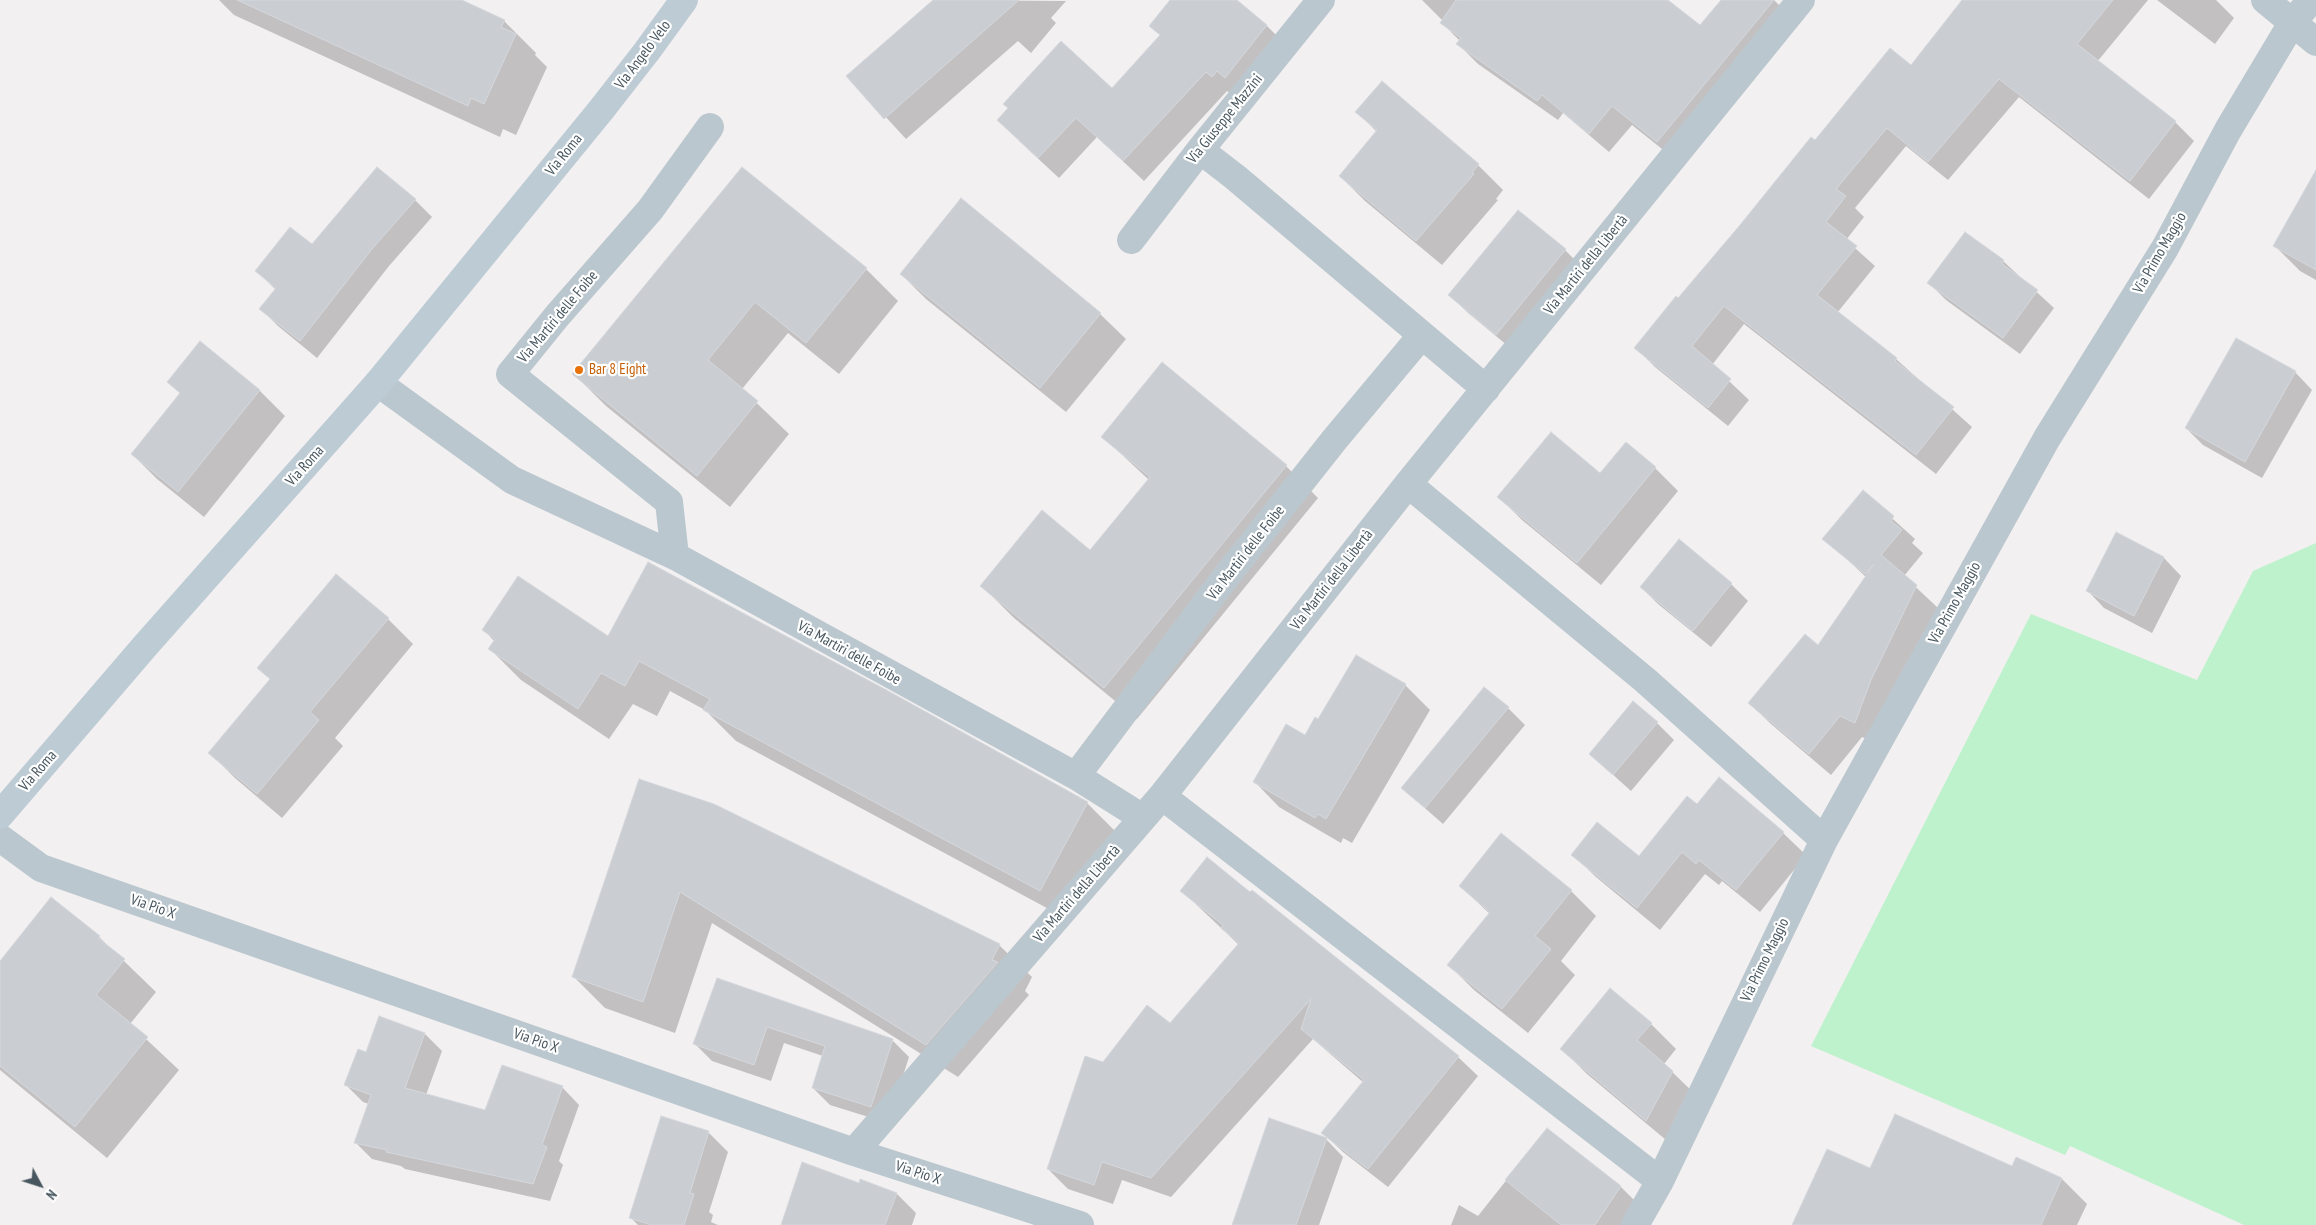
<!DOCTYPE html>
<meta charset="utf-8">
<style>
body{margin:0}
#map{position:relative;width:2316px;height:1225px;overflow:hidden;background:#f3f0f1;font-family:"PT Sans Narrow",sans-serif}
canvas{display:block}
.north{position:absolute;left:15px;top:1160px;width:50px;height:50px;-webkit-text-stroke:4px #fff;paint-order:stroke;rotate:130deg;font-size:14px;font-weight:700;line-height:20px;text-align:center;color:#47565f}
.north::after{content:'';display:block;margin:auto;width:18px;height:22px;background:#47565f;clip-path:polygon(50% 0,100% 100%,50% 72%,0 100%)}
</style>
<div id="map">
<canvas width="2316" height="1225"></canvas>
<div class="north">N</div>
</div>
<script>
const ctx = document.querySelector('canvas').getContext('2d');
ctx.lineJoin = 'round';
function paint(path, color) {
  ctx.fillStyle = color;
  ctx.fill(path, 'evenodd');
}
function toPath(rows) {
  const path = new Path2D();
  for (const r of rows) {
    path.moveTo(r[0], r[1]);
    for (let i = 2; i < r.length; i += 2) path.lineTo(r[i], r[i + 1]);
  }
  return path;
}
function strokePath(path, color, width, dash) {
  ctx.strokeStyle = color;
  ctx.lineWidth = width;
  ctx.lineCap = dash ? 'butt' : 'round';
  ctx.setLineDash(dash || []);
  ctx.stroke(path);
}
function drawText(font, color, halo, rows, align = 'center') {
  ctx.font = font + ' "PT Sans Narrow",sans-serif';
  ctx.lineWidth = 4.5;
  ctx.setLineDash([]);
  ctx.textBaseline = 'middle';
  ctx.strokeStyle = halo;
  ctx.fillStyle = color;
  for (const [text, x, y, turn = 0] of rows) {
    ctx.save();
    ctx.translate(x, y);
    ctx.rotate((+turn || 0) * Math.PI / 180);
    ctx.textAlign = isNaN(turn) ? turn : align;
    if (halo) ctx.strokeText(text, 0, 0);
    ctx.fillText(text, 0, 0);
    ctx.restore();
  }
}
paint(toPath([
 [2316,543,2316,1225,2244,1225,2070,1146,2065,1155,1811,1046,2031,614,2197,680,2253,571]
]), '#bef2cc');
paint(toPath([
 [219,0,459,0,504,21,536,53,535,55,547,67,516,135,503,129,500,137,234,15],
 [935,0,1066,1,1051,18,1056,23,1031,53,1018,41,906,139,848,76],
 [1172,0,1235,0,1267,26,1287,46,1233,96,1227,91,1144,181,1097,137,1059,178,1019,141,1112,90,1161,36],
 [1422,0,1665,0,1700,27,1722,0,1774,0,1794,20,1677,161,1632,125,1609,152,1563,113,1558,120,1478,64,1458,44,1460,41,1442,23,1443,21],
 [1964,0,2148,0,2097,62,2175,122,2194,141,2149,199,2019,97,1948,180,1906,146,1855,208,1864,217,1846,240,1875,266,1837,313,1896,359,1972,427,1936,474,1744,324,1712,365,1749,400,1728,426,1655,367,1636,348,1815,142,1912,67],
 [2157,0,2216,0,2234,18,2215,44],
 [1382,82,1478,165,1503,190,1496,199,1498,200,1442,265,1365,201,1340,176,1377,132,1357,112],
 [742,168,866,269,898,301,839,374,788,333,742,389,789,434,730,507,606,406,574,374],
 [2316,172,2316,280,2300,271,2275,246],
 [415,200,432,217,389,266,317,358,278,326,261,309,276,290,257,271],
 [1518,212,1565,250,1582,267,1514,351,1467,312,1450,295],
 [2003,261,2054,308,2020,354,1946,300,1929,283],
 [901,274,1100,314,1126,339,1066,412,926,299],
 [200,343,260,391,285,416,204,517,157,479,132,454,181,394,169,382],
 [2295,372,2312,390,2262,478,2203,445,2186,428],
 [1103,437,1286,466,1318,498,1137,719,1014,618,982,586,1090,551,1149,480],
 [1655,468,1678,491,1601,585,1522,520,1499,497,1600,475],
 [1863,492,1915,539,1912,543,1923,553,1904,576,1938,608,1877,744,1862,737,1831,775,1771,724,1749,703,1819,647,1866,577,1824,538],
 [2116,534,2164,558,2181,576,2152,633,2104,608,2087,590],
 [1679,541,1731,584,1748,601,1711,647,1658,604,1641,587],
 [336,576,388,619,413,644,335,738,343,746,282,818,235,778,210,753,271,680],
 [484,630,608,637,1087,803,1118,834,1071,921,736,741,705,710,670,691,657,716,633,704,609,739,521,680,490,649,495,642],
 [1405,685,1430,710,1352,843,1343,838,1341,843,1279,807,1254,781,1305,737,1319,720],
 [1508,708,1525,725,1443,824,1402,788],
 [1657,723,1674,740,1631,791,1590,754],
 [1697,805,1783,833,1806,855,1760,912,1722,881,1719,885,1705,874,1660,930,1596,877,1573,855,1639,858],
 [713,806,999,945,1032,977,1025,991,1029,995,958,1077,712,923,675,1033,605,1008,573,976],
 [1502,835,1571,891,1596,916,1561,961,1575,975,1528,1033,1474,990,1449,965,1490,914,1460,886],
 [1182,891,1458,1057,1478,1076,1388,1187,1343,1152,1323,1133,1364,1083,1313,1039,1171,1197,1122,1180,1113,1204,1068,1189,1048,1169,1104,1064,1171,1024,1239,945],
 [51,899,99,937,156,992,130,1024,179,1070,107,1158,0,1070,0,963],
 [718,980,892,1040,909,1057,888,1123,830,1105,813,1088,823,1056,784,1043,771,1081,712,1061,695,1044],
 [1651,1024,1676,1049,1664,1064,1698,1097,1672,1145,1587,1074,1562,1049],
 [425,1034,442,1051,426,1095,486,1112,562,1087,579,1105,559,1161,563,1165,550,1201,405,1169,401,1166,372,1159,355,1142,369,1104,363,1102,346,1085,367,1054],
 [1547,1129,1620,1186,1637,1203,1622,1225,1451,1225,1459,1205,1478,1216],
 [708,1132,728,1152,709,1212,713,1215,711,1222,718,1225,638,1225,630,1217],
 [1326,1139,1343,1157,1319,1225,1233,1225],
 [2016,1159,2062,1179,2087,1204,2077,1225,1804,1225,1871,1170,2012,1168],
 [860,1185,897,1194,916,1213,912,1225,782,1225]
]), '#0003');
const building = toPath([
 [237,0,462,0,505,20,501,27,516,34,484,104,471,98,468,106,237,0],
 [933,0,1019,0,884,119,846,76,933,0],
 [1170,0,1237,0,1267,25,1225,78,1217,71,1212,77,1206,72,1123,161,1076,118,1038,158,997,120,1008,108,1003,104,1061,41,1112,88,1160,35,1149,26,1170,0],
 [1456,0,1668,0,1700,25,1721,0,1774,0,1657,142,1612,106,1589,134,1542,95,1537,101,1456,44,1461,38,1440,23,1456,0],
 [1962,0,2113,0,2077,44,2176,121,2130,181,1999,79,1928,162,1887,128,1836,189,1846,196,1826,222,1857,246,1817,295,1897,358,1895,361,1954,407,1916,455,1724,306,1692,346,1731,379,1708,408,1634,348,1676,296,1678,298,1740,225,1811,137,1815,140,1890,48,1911,65,1962,0],
 [1382,81,1479,164,1472,173,1474,174,1416,241,1339,176,1377,130,1355,112,1382,81],
 [377,167,416,199,372,249,300,341,259,309,276,288,255,271,290,227,312,244,377,167],
 [742,167,867,268,806,343,755,302,708,360,758,401,697,476,572,374,742,167],
 [2316,170,2316,270,2273,246,2316,170],
 [961,198,1101,313,1040,388,900,274,961,198],
 [1518,210,1566,249,1496,335,1448,295,1518,210],
 [1965,232,2004,260,2002,264,2038,290,2003,338,1927,283,1965,232],
 [2236,338,2296,371,2245,462,2185,428,2236,338],
 [200,341,260,390,178,492,131,454,180,393,167,382,200,341],
 [1162,362,1287,465,1104,688,980,586,1042,510,1090,550,1150,477,1101,437,1162,362],
 [1551,432,1600,473,1626,442,1656,467,1577,563,1497,497,1551,432],
 [1863,490,1894,516,1891,521,1902,530,1881,555,1917,585,1871,680,1855,723,1840,716,1809,754,1748,703,1805,634,1818,645,1874,564,1865,574,1822,539,1863,490],
 [2116,532,2164,557,2134,616,2086,591,2116,532],
 [1679,539,1732,583,1693,631,1640,587,1679,539],
 [648,562,892,693,1088,802,1040,891,703,710,710,699,639,661,625,686,601,673,578,709,488,649,495,639,482,630,518,576,608,636,648,562],
 [336,574,389,618,310,712,319,720,257,794,208,753,270,679,257,668,336,574],
 [1356,655,1406,684,1326,819,1318,814,1315,818,1253,782,1286,724,1305,735,1315,717,1318,719,1356,655],
 [1484,687,1509,707,1425,808,1401,788,1484,687],
 [1633,701,1658,722,1613,775,1589,754,1633,701],
 [1719,777,1784,832,1736,890,1699,860,1696,864,1682,852,1637,908,1571,855,1597,822,1639,856,1687,796,1697,804,1719,777],
 [639,779,714,804,1000,944,992,960,998,962,926,1045,680,892,643,1002,572,977,639,779],
 [1501,833,1572,890,1535,936,1551,949,1502,1009,1447,965,1490,912,1459,886,1501,833],
 [1207,857,1250,892,1252,890,1459,1056,1368,1169,1321,1133,1364,1080,1301,1029,1311,999,1151,1178,1102,1162,1094,1185,1047,1169,1085,1056,1103,1062,1147,1005,1170,1023,1239,943,1221,928,1223,925,1180,891,1207,857],
 [51,897,100,936,98,938,125,959,96,995,148,1037,75,1127,0,1066,0,961,51,897],
 [717,978,893,1039,871,1107,812,1088,825,1046,767,1027,754,1065,693,1044,717,978],
 [1610,988,1652,1023,1637,1040,1673,1071,1646,1121,1560,1049,1610,988],
 [379,1016,425,1033,405,1088,485,1110,502,1065,563,1086,542,1145,547,1147,533,1184,386,1152,387,1150,354,1143,371,1095,344,1085,358,1049,366,1052,379,1016],
 [1895,1114,2012,1166,2016,1157,2062,1178,2041,1225,1792,1225,1827,1149,1870,1168,1895,1114],
 [661,1116,709,1131,690,1193,694,1194,684,1225,652,1225,629,1218,661,1116],
 [1269,1118,1327,1138,1296,1225,1232,1225,1269,1118],
 [1547,1128,1621,1186,1595,1225,1561,1225,1505,1180,1547,1128],
 [802,1162,859,1183,860,1179,897,1193,885,1225,781,1225,802,1162]
]);
paint(building, '#caced3');
strokePath(building, '#d4d7dc', 1);
strokePath(toPath([
 [2265,0,2316,42],
 [1200,150,1235,177,1486,389],
 [1131,240,1200,150,1321,0],
 [378,383,512,480,675,556,1076,776,1143,818],
 [1408,484,1645,680,1824,840],
 [675,556,669,502,510,374,557,316,650,210,710,127],
 [1076,776,1225,578,1335,439,1422,335],
 [1162,796,1660,1181],
 [0,838,41,868,854,1152,1080,1225],
 [854,1152,1162,796,1408,484,1801,0],
 [1635,1225,1660,1181,1824,840,2047,438,2165,248,2228,130,2292,23,2311,0]
]), '#bbc7ce', 28);
strokePath(toPath([
 [0,815,145,646,378,383,601,110,647,51,684,0]
]), '#bdcbd5', 28);
for (const [x, y, r, color] of [
 [579,370,5,"#e8710a"]
]) {
  const dot = new Path2D();
  dot.arc(x, y, r, 0, 2 * Math.PI);
  ctx.fillStyle = color;
  ctx.fill(dot);
  strokePath(dot, '#fff', 2);
}
drawText('15px', '#47565f', '#fff', [
 ["Via Angelo Velo",643,55,-53],
 ["Via Giuseppe Mazzini",1225,119,-51],
 ["Via Roma",564,155,-51],
 ["Via Primo Maggio",2160,253,-60],
 ["Via Martiri della Libertà",1586,265,-51],
 ["Via Martiri delle Foibe",558,317,-50],
 ["Via Roma",305,466,-48],
 ["Via Martiri delle Foibe",1246,553,-52],
 ["Via Martiri della Libertà",1332,580,-52],
 ["Via Primo Maggio",1955,603,-61],
 ["Via Martiri delle Foibe",849,653,29],
 ["Via Roma",38,771,-49],
 ["Via Martiri della Libertà",1077,894,-49],
 ["Via Pio X",153,907,19],
 ["Via Primo Maggio",1765,960,-64],
 ["Via Pio X",536,1041,19],
 ["Via Pio X",918,1173,18]
]);
drawText('15px', '#c56008', '#fff', [
 ["Bar 8 Eight",589,370]
], 'left');
</script>
